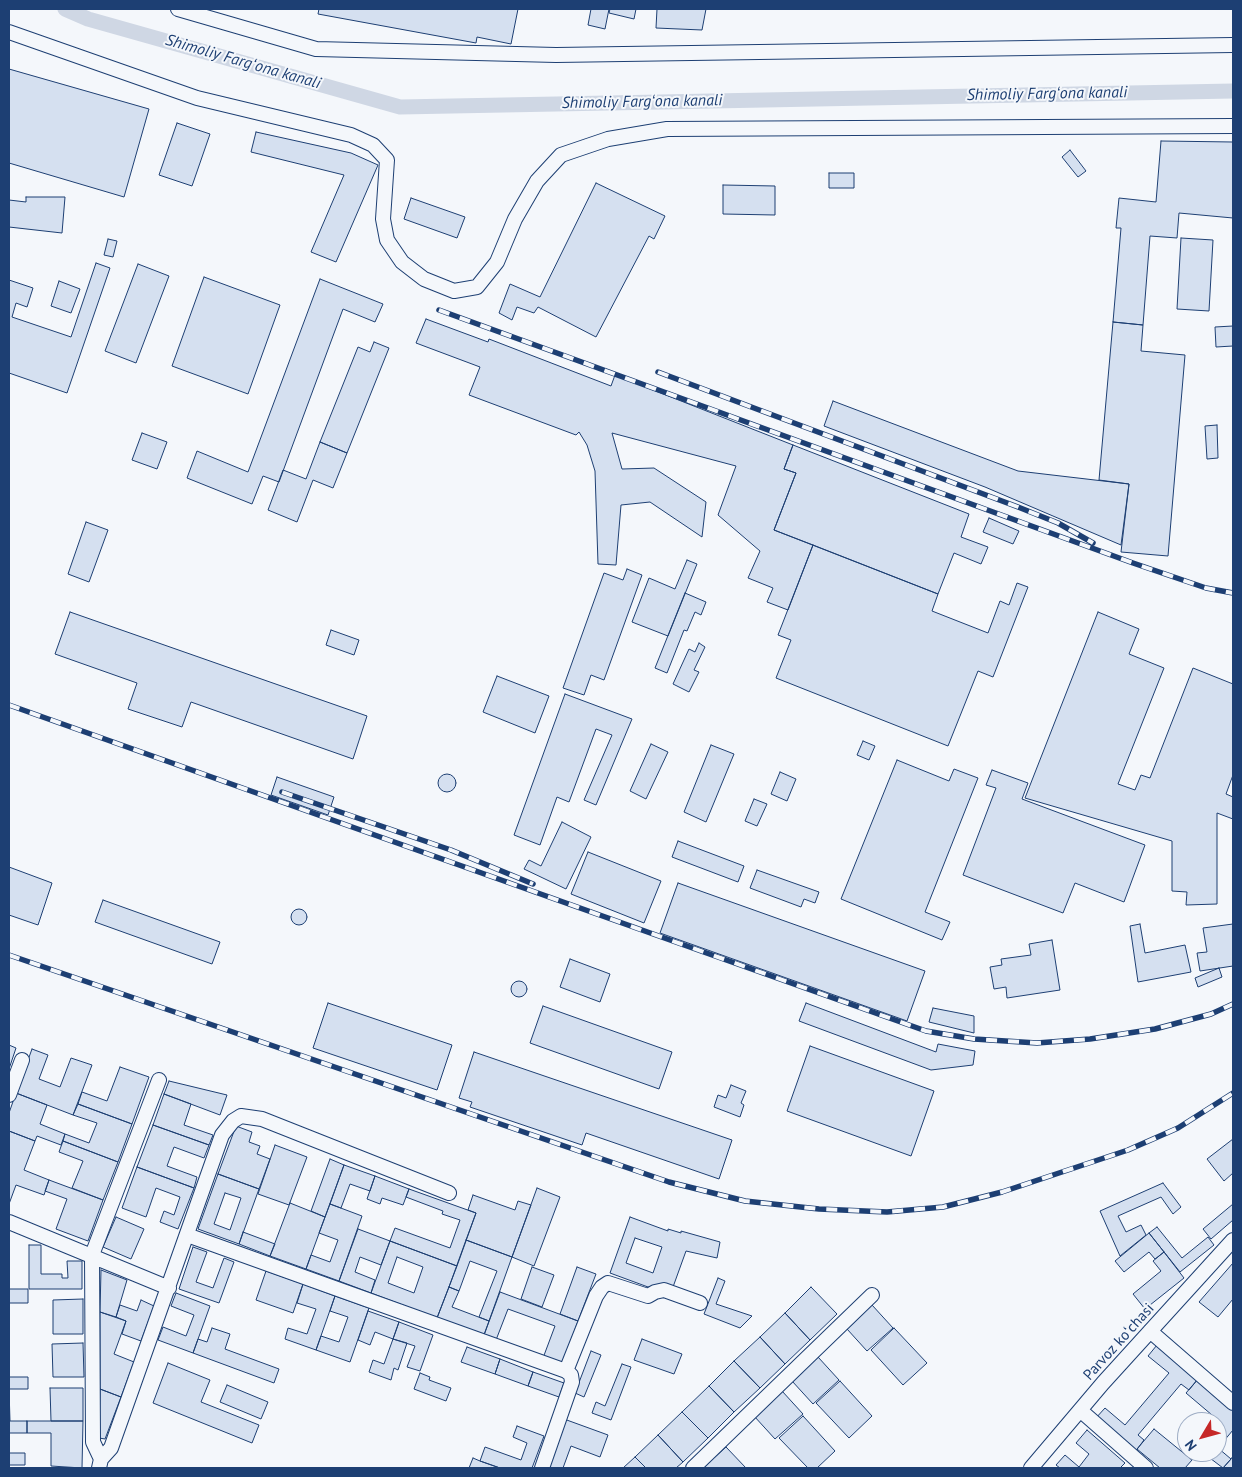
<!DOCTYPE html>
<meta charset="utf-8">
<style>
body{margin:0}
#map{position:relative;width:1242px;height:1477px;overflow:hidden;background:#f4f7fb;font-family:"PT Sans",sans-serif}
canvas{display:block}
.frame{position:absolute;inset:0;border:10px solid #1d3f73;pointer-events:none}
.north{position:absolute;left:1177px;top:1412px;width:50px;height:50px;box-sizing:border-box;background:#f4f7fb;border:1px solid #9eadc5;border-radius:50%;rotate:233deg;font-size:14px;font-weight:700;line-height:20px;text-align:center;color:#1d3f73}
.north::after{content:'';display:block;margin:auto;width:18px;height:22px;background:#c62828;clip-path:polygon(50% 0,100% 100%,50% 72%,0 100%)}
</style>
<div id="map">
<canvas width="1242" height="1477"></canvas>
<div class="frame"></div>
<div class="north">N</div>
</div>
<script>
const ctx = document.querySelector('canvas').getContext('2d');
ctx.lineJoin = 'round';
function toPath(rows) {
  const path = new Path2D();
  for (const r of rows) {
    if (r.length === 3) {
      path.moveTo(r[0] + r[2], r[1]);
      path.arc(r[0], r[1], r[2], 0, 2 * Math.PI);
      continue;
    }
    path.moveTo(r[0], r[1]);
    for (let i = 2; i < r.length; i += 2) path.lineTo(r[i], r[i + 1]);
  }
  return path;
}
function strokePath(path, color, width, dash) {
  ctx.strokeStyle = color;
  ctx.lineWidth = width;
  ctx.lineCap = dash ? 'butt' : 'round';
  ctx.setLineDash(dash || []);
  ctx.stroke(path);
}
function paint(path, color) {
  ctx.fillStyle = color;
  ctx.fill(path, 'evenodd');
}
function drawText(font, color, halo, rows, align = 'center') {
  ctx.font = font + ' "PT Sans",sans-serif';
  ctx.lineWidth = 4;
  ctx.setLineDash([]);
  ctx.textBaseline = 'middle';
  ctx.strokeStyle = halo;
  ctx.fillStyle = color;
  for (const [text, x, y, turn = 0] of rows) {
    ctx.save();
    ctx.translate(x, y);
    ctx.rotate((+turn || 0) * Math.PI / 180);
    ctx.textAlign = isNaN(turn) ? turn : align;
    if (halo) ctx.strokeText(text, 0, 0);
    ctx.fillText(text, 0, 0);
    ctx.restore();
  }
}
strokePath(toPath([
 [65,9,88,19,400,107,1233,91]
]), '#cfd7e4', 15);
const building = toPath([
 [319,9,518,9,511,44,477,37,476,43,318,14,319,9],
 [591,9,609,9,605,29,588,25,591,9],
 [610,9,636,9,634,19,609,13,610,9],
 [657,9,706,9,702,30,656,28,657,9],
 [9,69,149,109,124,197,9,163,9,69],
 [177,123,210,134,192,186,159,175,177,123],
 [256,132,351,153,378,165,336,262,311,252,344,175,251,152,256,132],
 [1161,141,1233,142,1233,218,1179,213,1177,238,1150,236,1143,325,1113,322,1121,228,1116,228,1119,198,1156,202,1161,141],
 [1070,150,1086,171,1078,177,1062,157,1070,150],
 [829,173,854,173,854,188,829,188,829,173],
 [596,183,665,216,654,239,649,236,596,337,538,307,534,313,517,307,512,320,499,313,510,284,540,297,596,183],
 [723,185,775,186,775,215,723,214,723,185],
 [26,197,65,197,62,233,9,227,9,200,26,202,26,197],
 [411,198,465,217,457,238,404,219,411,198],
 [1181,238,1213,240,1209,311,1177,309,1181,238],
 [108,239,117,241,113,257,104,255,108,239],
 [96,263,110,268,67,393,9,373,9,280,33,288,27,307,16,303,12,317,71,337,96,263],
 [138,264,169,276,136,363,105,351,138,264],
 [204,277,280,305,248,394,172,366,204,277],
 [320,279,383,304,375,322,343,309,279,482,263,476,252,504,187,478,197,451,248,472,320,279],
 [59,281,80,289,71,313,51,306,59,281],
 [426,319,488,342,489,339,611,386,615,375,793,445,784,469,796,473,774,530,813,545,788,610,767,602,773,588,748,578,760,551,718,515,736,466,612,433,622,469,654,468,706,502,702,537,650,502,621,505,616,565,598,564,595,471,587,445,579,432,576,435,469,395,480,367,416,343,426,319],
 [1113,322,1143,325,1141,351,1185,355,1168,556,1121,552,1129,484,1099,480,1113,322],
 [1233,326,1233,346,1216,347,1215,327,1233,326],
 [374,342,389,348,347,453,320,442,358,347,370,352,374,342],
 [833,401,1018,471,1129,484,1121,545,985,487,824,426,833,401],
 [1217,425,1218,458,1207,459,1205,426,1217,425],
 [142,433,167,442,157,469,132,460,142,433],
 [320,442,347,453,333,488,313,480,297,522,268,510,283,470,306,479,320,442],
 [793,445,969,514,961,537,988,547,981,564,954,553,938,594,774,530,796,473,784,469,793,445],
 [989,518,1019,531,1013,544,983,532,989,518],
 [86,522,108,530,89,582,68,574,86,522],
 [813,545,938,594,932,611,988,633,1000,601,1009,605,1017,583,1028,587,993,677,978,671,948,746,776,678,791,640,778,635,813,545],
 [687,560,697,564,668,636,632,622,649,578,675,589,687,560],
 [627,569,642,575,604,680,591,675,584,695,563,688,604,573,623,580,627,569],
 [685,593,706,602,701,615,695,612,687,631,684,630,667,673,655,668,685,593],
 [70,612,367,716,353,759,191,702,182,727,128,709,137,683,55,654,70,612],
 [1098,612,1139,629,1129,654,1164,668,1118,784,1135,790,1141,775,1150,778,1193,668,1233,684,1233,775,1226,794,1233,797,1233,819,1217,813,1217,904,1186,905,1187,892,1172,891,1172,841,1025,798,1098,612],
 [331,630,359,640,354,655,326,645,331,630],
 [699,643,705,647,694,670,699,672,689,692,673,684,689,649,695,652,699,643],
 [497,676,549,696,535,733,483,712,497,676],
 [565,694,632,719,596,805,584,800,612,735,596,729,569,802,557,797,540,845,514,835,565,694],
 [863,741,875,746,869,760,857,755,863,741],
 [651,744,668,752,646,799,630,791,651,744],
 [711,745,734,754,706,822,684,812,711,745],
 [897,760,949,781,954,769,978,778,925,912,950,922,942,940,841,899,897,760],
 [992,770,1028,783,1022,799,1145,845,1124,902,1075,883,1063,913,963,875,996,788,986,785,992,770],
 [780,772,796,779,787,801,771,794,780,772],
 [447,783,9],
 [277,777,334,797,328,815,271,795,277,777],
 [754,799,767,804,757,826,745,821,754,799],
 [562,822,591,837,566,889,524,869,529,860,541,866,562,822],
 [678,841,744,866,738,882,672,857,678,841],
 [588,852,661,881,644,923,571,894,588,852],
 [9,867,52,883,38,925,9,915,9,867],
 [757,870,819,892,815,903,804,899,801,907,750,888,757,870],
 [678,883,925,971,907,1021,660,933,678,883],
 [103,900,220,942,212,964,95,922,103,900],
 [299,917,8],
 [1140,924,1145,953,1185,945,1191,972,1138,982,1130,926,1140,924],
 [1233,924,1233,966,1200,971,1197,953,1207,952,1203,928,1233,924],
 [1052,940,1060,990,1007,998,1006,987,994,989,990,967,1002,965,1001,959,1031,955,1029,944,1052,940],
 [570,959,610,974,600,1002,560,987,570,959],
 [1219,968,1222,977,1198,987,1195,978,1219,968],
 [519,989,8],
 [328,1003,452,1045,437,1090,313,1048,328,1003],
 [806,1003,936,1052,938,1044,975,1051,973,1065,931,1070,799,1021,806,1003],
 [543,1006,672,1052,659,1089,530,1043,543,1006],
 [933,1008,974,1016,974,1033,929,1022,933,1008],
 [9,1045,16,1048,9,1069,9,1045],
 [810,1046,934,1091,911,1156,787,1111,810,1046],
 [32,1049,48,1055,39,1079,60,1087,71,1058,92,1065,73,1115,16,1093,32,1049],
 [474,1052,732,1140,719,1179,586,1133,582,1145,470,1107,472,1102,459,1098,474,1052],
 [120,1067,149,1077,132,1124,78,1104,82,1092,107,1101,120,1067],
 [169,1081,227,1095,220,1115,164,1094,169,1081],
 [731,1085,746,1091,741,1103,744,1105,740,1117,714,1107,718,1095,726,1098,731,1085],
 [16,1093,47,1105,40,1124,65,1134,61,1145,37,1136,35,1141,9,1131,9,1113,16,1093],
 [164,1094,191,1104,184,1125,213,1135,209,1145,153,1125,164,1094],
 [78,1104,132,1124,118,1162,63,1141,65,1134,89,1143,97,1123,73,1115,78,1104],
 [153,1125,209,1145,204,1158,174,1147,167,1166,197,1177,194,1188,137,1167,153,1125],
 [236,1126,252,1132,249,1142,260,1146,257,1154,270,1159,259,1189,218,1174,236,1126],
 [9,1131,35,1141,24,1170,49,1180,44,1195,16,1185,9,1204,9,1131],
 [1233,1139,1233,1173,1224,1181,1207,1159,1233,1139],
 [63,1141,118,1162,103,1200,72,1188,83,1161,59,1152,63,1141],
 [275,1145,307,1157,289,1205,258,1194,275,1145],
 [330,1159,344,1165,325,1217,311,1211,330,1159],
 [344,1165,375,1176,370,1191,350,1184,341,1208,330,1204,344,1165],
 [137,1167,194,1188,178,1229,160,1222,164,1211,174,1215,180,1197,156,1188,146,1217,122,1208,137,1167],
 [218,1174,259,1189,239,1244,198,1229,218,1174],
 [225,1193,241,1198,230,1230,214,1224,225,1193],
 [375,1176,409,1189,403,1205,382,1198,380,1204,367,1199,375,1176],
 [49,1180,103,1200,88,1241,56,1229,67,1199,45,1191,49,1180],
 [1163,1183,1181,1207,1173,1214,1161,1197,1118,1216,1126,1232,1141,1225,1146,1235,1120,1256,1100,1211,1163,1183],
 [537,1188,560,1197,534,1266,512,1257,537,1188],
 [409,1189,476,1213,457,1266,390,1241,395,1228,450,1248,460,1220,442,1214,443,1211,406,1197,409,1189],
 [473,1195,515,1210,518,1201,531,1205,512,1257,466,1240,476,1213,468,1210,473,1195],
 [290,1203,325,1217,306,1269,270,1256,290,1203],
 [330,1204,362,1216,339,1281,306,1269,311,1255,330,1262,338,1240,319,1233,330,1204],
 [1233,1204,1233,1220,1211,1239,1203,1229,1233,1204],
 [116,1217,144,1229,131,1259,103,1247,116,1217],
 [630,1217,668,1231,668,1229,681,1233,681,1231,720,1242,717,1258,686,1251,673,1287,648,1287,610,1273,630,1217],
 [635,1238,662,1247,653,1273,626,1263,635,1238],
 [1157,1227,1182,1258,1208,1237,1214,1245,1180,1272,1149,1233,1157,1227],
 [358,1229,390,1241,381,1265,360,1257,355,1272,375,1280,371,1293,339,1281,358,1229],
 [243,1232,275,1244,270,1256,239,1244,243,1232],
 [1149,1233,1164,1252,1155,1259,1149,1252,1124,1272,1115,1261,1149,1233],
 [466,1240,512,1257,489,1321,479,1317,497,1271,470,1261,459,1291,449,1287,466,1240],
 [390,1241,457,1266,437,1318,371,1293,390,1241],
 [397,1257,423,1267,414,1293,388,1283,397,1257],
 [29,1245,41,1245,41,1274,62,1274,62,1278,68,1278,67,1261,82,1261,82,1289,29,1289,29,1245],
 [193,1247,207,1252,196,1282,213,1288,224,1258,234,1262,219,1303,179,1289,193,1247],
 [1164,1252,1184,1278,1145,1309,1133,1294,1161,1271,1153,1261,1164,1252],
 [1233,1263,1233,1299,1218,1317,1199,1302,1233,1263],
 [532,1267,554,1275,542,1307,521,1299,532,1267],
 [577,1267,596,1274,578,1321,560,1314,577,1267],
 [101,1270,127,1280,116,1317,100,1312,101,1270],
 [266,1271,303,1284,293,1313,256,1300,266,1271],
 [718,1278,725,1281,716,1304,752,1316,740,1328,704,1314,718,1278],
 [303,1284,335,1296,316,1350,285,1339,288,1328,307,1334,316,1309,297,1303,303,1284],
 [449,1287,459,1291,452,1307,489,1321,484,1335,437,1318,449,1287],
 [811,1287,837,1314,810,1340,785,1313,811,1287],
 [9,1289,28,1289,28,1303,9,1303,9,1289],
 [500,1292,578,1321,562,1365,543,1358,555,1326,508,1309,496,1340,484,1335,500,1292],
 [176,1293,210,1306,193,1353,158,1340,163,1327,186,1336,194,1315,171,1306,176,1293],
 [335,1296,369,1308,350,1362,316,1350,321,1336,339,1342,348,1317,330,1311,335,1296],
 [83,1299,83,1334,53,1334,53,1300,83,1299],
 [141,1300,154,1306,141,1341,122,1334,126,1321,116,1317,120,1305,137,1311,141,1300],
 [872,1305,893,1328,867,1351,847,1329,872,1305],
 [368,1311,399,1322,393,1339,375,1332,370,1345,358,1340,368,1311],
 [100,1312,126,1321,114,1354,134,1362,121,1397,100,1389,100,1312],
 [785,1313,810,1340,785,1364,760,1337,785,1313],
 [399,1322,433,1335,420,1371,407,1367,415,1346,393,1339,399,1322],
 [212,1328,230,1334,225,1349,279,1369,274,1383,193,1353,198,1339,207,1342,212,1328],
 [894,1328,927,1363,903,1385,871,1350,894,1328],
 [760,1337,785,1364,760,1388,734,1361,760,1337],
 [393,1339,407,1343,398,1370,394,1368,391,1380,369,1372,373,1360,384,1364,393,1339],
 [642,1339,682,1354,674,1374,634,1360,642,1339],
 [83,1343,84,1377,53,1377,52,1344,83,1343],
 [1157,1345,1198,1379,1189,1390,1181,1384,1138,1435,1144,1440,1135,1452,1095,1419,1105,1408,1125,1425,1169,1373,1148,1356,1157,1345],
 [467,1347,500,1359,495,1374,461,1362,467,1347],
 [591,1351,601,1355,584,1397,575,1393,591,1351],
 [818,1357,839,1380,813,1404,792,1381,818,1357],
 [500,1359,533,1372,528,1386,495,1374,500,1359],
 [734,1361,760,1388,734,1412,709,1386,734,1361],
 [168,1363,210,1380,201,1402,259,1425,252,1443,153,1403,168,1363],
 [622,1364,631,1367,611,1420,592,1413,596,1402,605,1406,622,1364],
 [533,1372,564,1383,559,1397,528,1386,533,1372],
 [420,1373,430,1377,429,1380,451,1388,446,1401,414,1389,420,1373],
 [9,1377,28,1377,28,1389,9,1389,9,1377],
 [1198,1379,1233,1409,1233,1430,1218,1448,1231,1459,1223,1468,1202,1452,1217,1452,1217,1422,1206,1422,1212,1415,1186,1393,1198,1379],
 [840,1381,872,1416,849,1438,816,1403,840,1381],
 [227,1385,268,1402,261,1419,220,1402,227,1385],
 [709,1386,734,1412,708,1438,682,1412,709,1386],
 [50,1388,83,1388,83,1421,51,1421,50,1388],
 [9,1389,10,1421,27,1421,27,1433,9,1433,9,1389],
 [100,1389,121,1397,105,1439,99,1438,100,1389],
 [782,1391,803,1414,775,1439,754,1416,782,1391],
 [682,1412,708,1438,683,1462,658,1435,682,1412],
 [803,1416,835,1451,817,1468,808,1468,779,1438,803,1416],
 [564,1419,608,1435,600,1457,571,1446,563,1468,546,1468,564,1419],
 [27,1421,83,1421,82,1468,51,1466,51,1433,27,1433,27,1421],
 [517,1426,544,1436,532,1468,500,1468,480,1461,485,1447,521,1460,527,1443,513,1437,517,1426],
 [1154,1429,1192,1460,1185,1468,1160,1468,1137,1449,1154,1429],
 [1087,1430,1125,1463,1120,1468,1060,1468,1056,1465,1065,1455,1079,1467,1089,1454,1076,1443,1087,1430],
 [658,1435,683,1462,676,1468,646,1468,635,1457,658,1435],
 [1187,1444,1187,1452,1199,1452,1192,1460,1181,1451,1187,1444],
 [726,1447,746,1468,703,1468,726,1447],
 [9,1453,25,1453,25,1465,9,1465,9,1453],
 [1233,1456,1233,1468,1223,1468,1231,1459,1233,1456],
 [635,1457,646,1468,623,1468,635,1457],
 [473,1458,480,1461,500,1468,469,1468,473,1458]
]);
paint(building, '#d5e0f0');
strokePath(building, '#1d3f73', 1);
const minor = toPath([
 [178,9,316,49,556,55,1233,45],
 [9,32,197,98,351,135,373,145,387,160,383,219,387,240,402,262,424,279,454,291,477,287,497,262,515,219,537,181,561,155,608,139,667,129,1233,126],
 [9,1095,22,1060],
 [9,1222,169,1288],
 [187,1235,566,1371,571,1375,572,1382,542,1468],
 [1150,1331,1233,1403],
 [566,1371,596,1296,602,1287,608,1283,648,1296,655,1292,664,1290,700,1303],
 [1080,1410,1146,1468],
 [101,1459,93,1442,92,1255,159,1080],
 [99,1468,101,1459,111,1448,222,1135,233,1121,241,1116,262,1119,449,1193],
 [693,1468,872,1295],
 [1031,1468,1103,1383,1233,1240]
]);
strokePath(minor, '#1d3f73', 16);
strokePath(minor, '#f4f7fb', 14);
const rail = toPath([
 [439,310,1133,563,1206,588,1233,593],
 [658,372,1018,507,1058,523,1093,543],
 [9,705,926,1031,974,1039,1037,1043,1090,1039,1155,1029,1211,1014,1233,1004],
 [282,792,451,850,533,884],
 [9,955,669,1182,745,1201,819,1209,887,1212,943,1207,1002,1192,1128,1150,1178,1128,1233,1093]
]);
strokePath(rail, '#1d3f73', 5.5);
strokePath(rail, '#f4f7fb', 4, [11]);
drawText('15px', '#1d3f73', '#f4f7fb', [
 ["Parvoz koʻchasi",1119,1342,-48]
]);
drawText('italic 16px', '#1d3f73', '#f4f7fb', [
 ["Shimoliy Fargʻona kanali",243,62,16],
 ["Shimoliy Fargʻona kanali",1047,94,-1],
 ["Shimoliy Fargʻona kanali",642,102,-1]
]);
</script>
